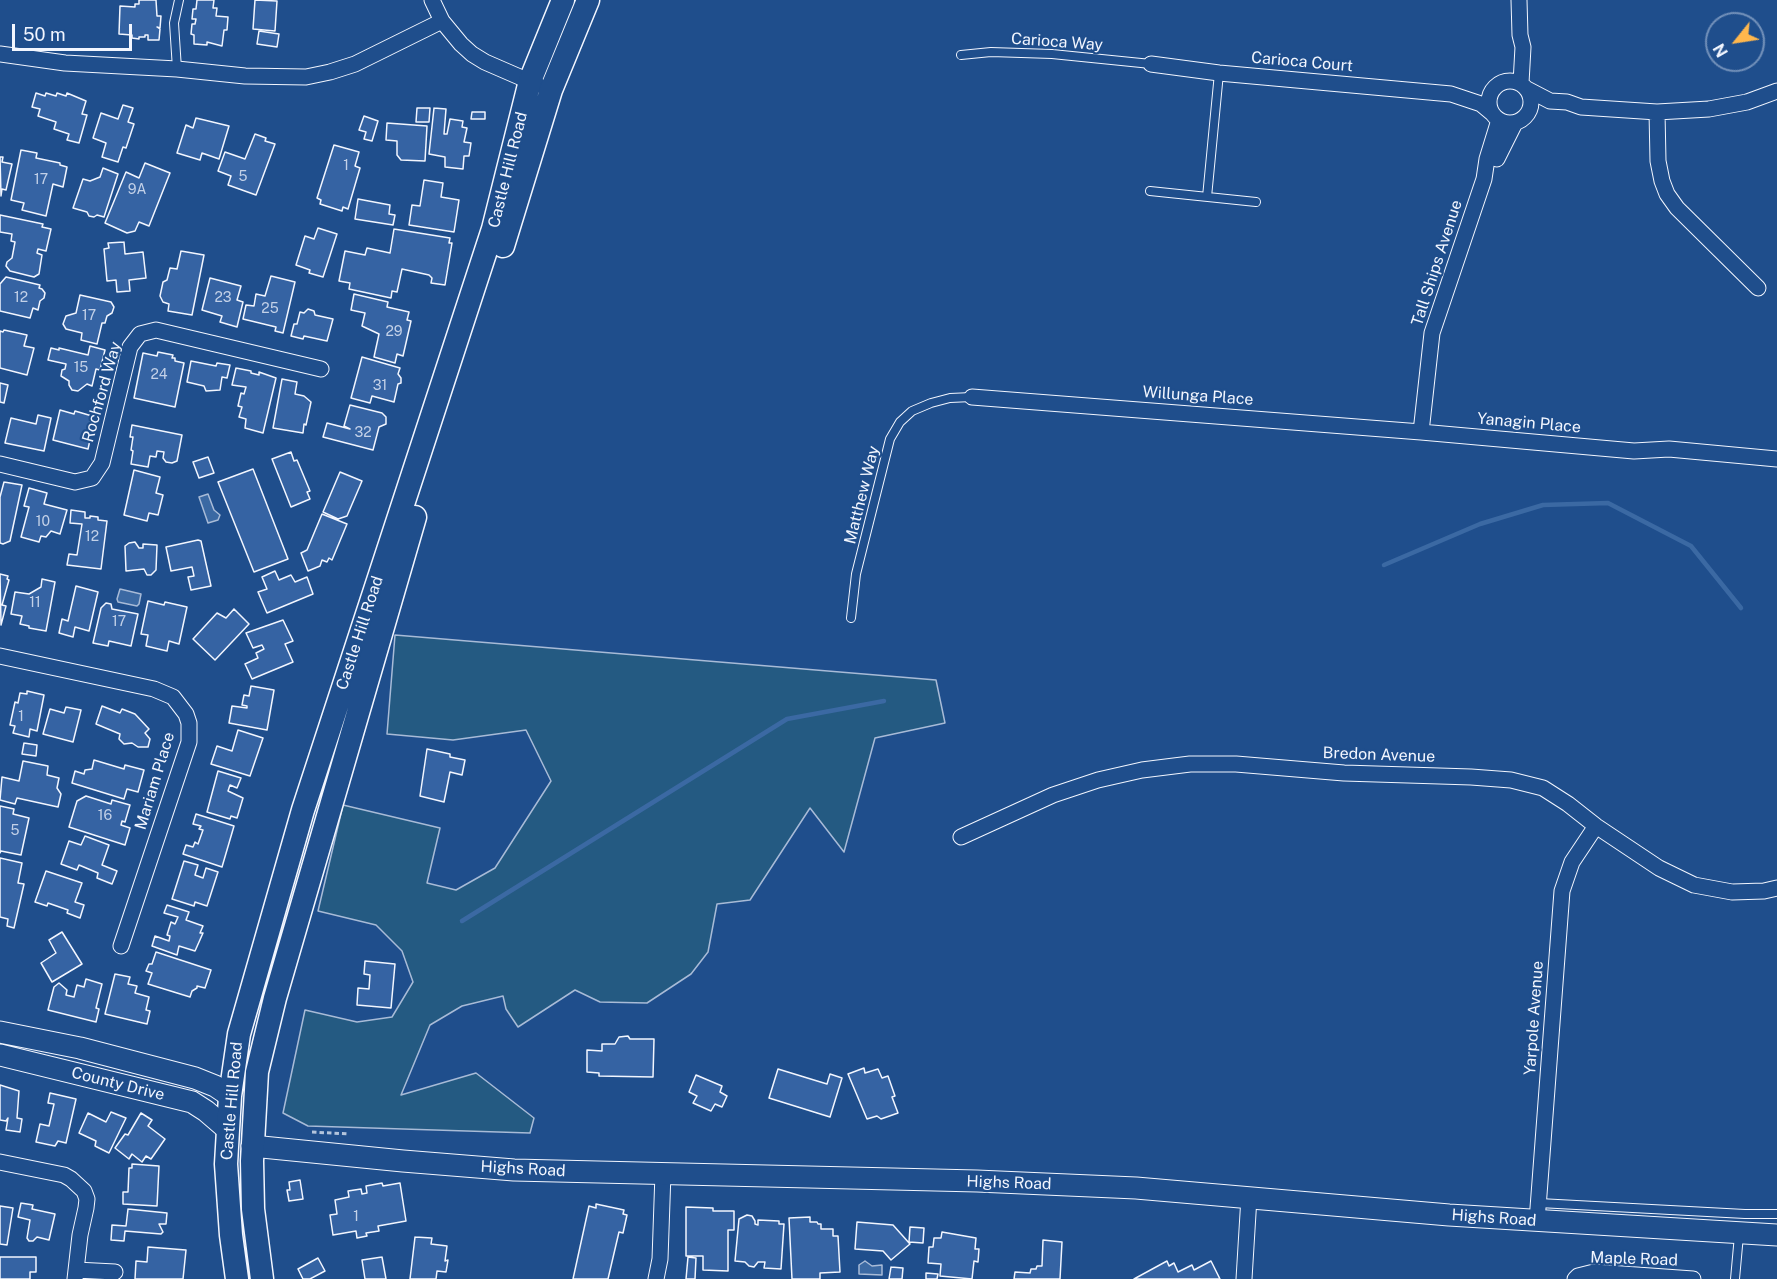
<!DOCTYPE html>
<style>
body{margin:0}
#map{position:relative;width:1777px;height:1279px;overflow:hidden;background:#1f4e8c;font-family:"Public Sans",sans-serif}
canvas{display:block}
.north{position:absolute;left:1705px;top:12px;width:60px;height:60px;box-sizing:border-box;background:#1f4e8c;border:2px solid #7391ba;border-radius:50%;rotate:240deg;font-size:16px;font-weight:700;line-height:24px;text-align:center;color:#f2f6ff}
.north::after{content:'';display:block;margin:auto;width:21px;height:27px;background:#ffb74d;clip-path:polygon(50% 0,100% 100%,50% 72%,0 100%)}
.scale{position:absolute;left:12px;top:24px;width:120px;height:27px;box-sizing:border-box;border:3px solid #f2f6ff;border-top:0;padding-left:8px;font-size:18px;line-height:21px;white-space:nowrap;color:#f2f6ff;-webkit-text-stroke:4px #1f4e8c;paint-order:stroke}
</style>
<div id="map">
<canvas width="1777" height="1279"></canvas>
<div class="north">N</div>
<div class="scale">50 m</div>
</div>
<script>
const ctx = document.querySelector('canvas').getContext('2d');
ctx.lineJoin = 'round';
function paint(path, color) {
  ctx.fillStyle = color;
  ctx.fill(path, 'evenodd');
}
function toPath(rows) {
  const path = new Path2D();
  for (const r of rows) {
    if (r.length === 3) {
      path.moveTo(r[0] + r[2], r[1]);
      path.arc(r[0], r[1], r[2], 0, 2 * Math.PI);
      continue;
    }
    path.moveTo(r[0], r[1]);
    for (let i = 2; i < r.length; i += 2) path.lineTo(r[i], r[i + 1]);
  }
  return path;
}
function strokePath(path, color, width, dash) {
  ctx.strokeStyle = color;
  ctx.lineWidth = width;
  ctx.lineCap = dash ? 'butt' : 'round';
  ctx.setLineDash(dash || []);
  ctx.stroke(path);
}
function drawText(font, color, halo, rows, align = 'center') {
  ctx.font = font + ' "Public Sans",sans-serif';
  ctx.lineWidth = 4.5;
  ctx.setLineDash([]);
  ctx.textBaseline = 'middle';
  ctx.strokeStyle = halo;
  ctx.fillStyle = color;
  for (const [text, x, y, turn = 0] of rows) {
    ctx.save();
    ctx.translate(x, y);
    ctx.rotate((+turn || 0) * Math.PI / 180);
    ctx.textAlign = isNaN(turn) ? turn : align;
    if (halo) ctx.strokeText(text, 0, 0);
    ctx.fillText(text, 0, 0);
    ctx.restore();
  }
}
const green = toPath([
 [395,635,936,680,945,723,875,738,844,852,810,808,750,900,717,904,708,952,691,974,647,1003,600,1002,575,990,518,1027,506,1009,503,996,462,1006,430,1025,401,1095,476,1073,534,1118,530,1133,308,1126,283,1113,305,1010,357,1022,392,1017,413,982,402,951,376,925,318,911,343,805,440,828,427,883,456,890,495,868,551,781,526,730,453,740,387,734,395,635]
]);
paint(green, '#245a82');
strokePath(green, '#a8bbd7', 1.5);
const water = toPath([
 [208,494,214,510,220,515,218,520,208,523,199,497,208,494],
 [120,589,141,594,139,604,137,606,118,602,117,599,120,589],
 [865,1261,872,1266,882,1265,882,1275,859,1274,859,1265,865,1261]
]);
paint(water, '#3b69a3');
strokePath(water, '#a8bbd7', 1.5);
strokePath(toPath([
 [1384,565,1480,524,1543,505,1608,503,1691,546,1741,608],
 [462,921,787,719,884,701]
]), '#3b69a3', 4.5);
const building = toPath([
 [139,0,156,0,157,16,161,16,160,28,157,27,160,29,159,40,148,40,148,35,145,35,145,37,139,37,139,39,132,38,132,35,119,34,120,6,135,7,135,4,139,4,139,0],
 [197,0,214,0,213,8,217,8,216,16,228,17,227,30,224,30,222,46,207,42,207,45,194,44,194,35,191,34,192,24,195,24,196,19,192,19,193,9,196,9,197,0],
 [255,0,277,1,275,31,253,29,255,0],
 [259,31,279,34,277,47,257,44,259,31],
 [36,93,45,96,46,93,56,96,57,93,66,96,67,93,86,101,82,114,87,115,79,143,67,140,69,134,54,129,56,122,38,116,40,109,32,107,36,93],
 [123,105,133,108,128,122,134,124,126,148,123,147,118,162,102,157,106,143,93,138,101,113,118,119,123,105],
 [417,108,430,108,429,122,416,122,417,108],
 [434,108,446,109,444,134,447,134,450,119,463,121,462,127,467,128,464,142,471,143,469,156,464,156,463,169,445,167,445,157,429,154,434,108],
 [472,112,485,112,485,119,471,119,472,112],
 [364,116,378,121,372,141,364,139,366,132,359,130,364,116],
 [196,118,229,126,219,159,202,153,200,160,177,153,186,125,193,128,196,118],
 [387,123,427,126,425,161,401,160,397,155,397,141,386,140,387,123],
 [255,134,266,138,265,141,275,144,256,195,228,185,231,176,218,171,225,152,245,159,255,134],
 [334,145,359,152,355,166,360,168,348,209,343,207,342,211,320,204,321,200,317,198,334,145],
 [21,150,37,153,36,158,60,163,60,165,67,167,63,187,53,184,46,216,22,210,24,203,11,200,21,150],
 [0,157,3,157,2,162,12,164,6,190,2,189,1,196,0,157],
 [145,163,170,173,149,226,139,222,135,231,127,233,105,223,126,172,139,178,145,163],
 [103,168,118,174,104,217,97,215,94,217,89,216,87,212,73,208,83,179,90,181,100,177,103,168],
 [424,180,443,183,441,197,459,200,454,232,409,225,412,205,420,206,424,180],
 [358,199,390,205,389,214,395,215,393,225,355,219,358,199],
 [0,215,43,224,42,227,51,229,46,251,38,249,37,253,42,255,39,274,34,277,10,271,6,266,7,262,12,258,15,242,11,241,12,234,0,232,0,215],
 [318,228,337,234,323,277,309,273,310,270,296,265,305,236,314,239,318,228],
 [394,229,450,238,449,243,452,243,445,285,431,283,432,278,429,275,402,269,397,292,392,291,391,298,349,289,350,283,339,281,345,251,365,255,367,248,390,253,394,229],
 [124,242,125,254,143,252,146,278,129,280,130,291,117,292,116,280,107,281,104,249,109,248,108,243,124,242],
 [181,251,204,255,192,315,168,311,169,304,163,302,160,296,163,282,167,280,170,268,177,269,181,251],
 [271,276,295,282,283,333,275,331,276,327,243,319,246,305,254,306,256,294,265,296,271,276],
 [6,277,40,285,39,288,42,289,45,293,44,298,40,301,38,310,33,308,30,318,0,311,0,284,6,277],
 [210,278,241,286,237,300,243,302,237,327,220,322,222,316,202,310,210,278],
 [354,294,388,302,387,307,409,312,407,320,411,321,403,356,397,354,395,363,374,357,379,334,362,326,365,313,351,310,354,294],
 [80,295,111,302,114,307,112,313,107,316,105,323,102,323,97,344,81,340,82,333,66,329,63,324,66,316,76,313,80,295],
 [308,309,314,311,315,315,333,319,327,341,304,336,303,339,291,336,294,324,297,324,300,312,304,313,308,309],
 [4,330,27,335,24,346,34,348,27,375,0,368,0,331,3,332,4,330],
 [90,346,105,350,100,370,96,369,92,386,87,384,78,391,72,390,69,385,69,381,61,376,62,370,65,369,66,364,48,360,51,348,59,350,59,348,88,355,90,346],
 [158,352,173,355,172,358,175,358,175,361,184,363,175,407,134,398,143,353,157,356,158,352],
 [362,357,400,368,398,374,401,378,401,383,398,384,394,402,372,396,370,403,351,398,362,357],
 [191,361,216,366,217,363,230,365,227,378,222,377,220,390,206,391,204,386,187,382,191,361],
 [236,368,251,371,251,373,259,375,259,372,276,378,263,433,245,428,246,419,239,417,242,407,238,406,241,393,244,394,246,387,232,385,236,368],
 [282,379,297,382,295,394,304,396,311,402,306,425,304,424,303,433,273,428,282,379],
 [0,383,8,385,4,403,0,402,0,383],
 [350,405,382,413,386,417,386,424,379,427,373,450,323,437,327,423,350,429,344,426,350,405],
 [60,410,74,414,75,411,92,416,90,421,94,422,88,449,53,440,60,410],
 [38,415,51,418,44,451,5,443,11,418,36,424,38,415],
 [132,425,182,435,177,461,172,463,166,462,163,458,164,452,157,451,156,457,150,456,148,467,131,464,133,451,131,450,133,437,130,437,132,425],
 [291,452,294,461,297,460,310,491,307,492,310,499,291,507,272,459,291,452],
 [208,457,214,473,199,478,193,462,208,457],
 [253,469,288,559,254,572,218,482,253,469],
 [134,470,160,477,156,493,163,495,158,515,149,513,147,521,124,515,134,470],
 [340,472,362,481,347,516,338,519,323,512,340,472],
 [4,482,22,485,10,541,3,544,0,543,0,497,4,482],
 [29,488,47,493,44,504,67,510,60,534,51,531,46,537,41,536,39,542,21,537,29,507,24,506,29,488],
 [71,510,85,512,85,518,90,518,90,516,98,517,98,520,107,521,101,569,67,565,69,554,77,555,82,524,70,523,71,510],
 [322,514,347,524,332,560,329,558,327,562,322,560,320,566,308,571,301,553,307,550,322,514],
 [198,540,201,541,211,586,191,590,188,577,194,576,192,567,171,571,166,547,198,540],
 [135,542,139,548,143,548,143,544,157,545,156,570,151,575,147,575,144,569,126,571,125,546,129,543,135,542],
 [275,571,279,580,291,575,295,582,307,577,313,594,267,613,258,592,267,589,262,577,275,571],
 [0,574,8,576,7,579,9,580,2,605,6,606,1,625,0,574],
 [42,579,55,582,46,631,29,628,29,626,20,624,22,616,11,614,15,592,29,594,41,587,42,579],
 [76,586,98,592,89,631,75,627,73,637,59,633,62,619,68,621,76,586],
 [148,601,164,605,165,602,187,607,179,644,169,641,167,651,146,646,148,635,141,634,148,601],
 [106,603,111,604,112,609,138,614,131,646,109,641,108,646,93,643,101,608,106,603],
 [234,609,249,624,215,660,193,639,217,613,226,618,234,609],
 [283,620,293,641,285,644,293,662,252,679,245,664,258,658,256,653,264,649,262,645,253,648,246,633,283,620],
 [251,686,274,690,267,730,229,723,232,706,247,708,247,706,242,705,244,695,249,696,251,686],
 [27,691,44,695,37,731,30,729,29,737,13,733,15,726,10,725,15,702,18,703,20,693,27,694,27,691],
 [102,706,120,713,122,709,135,714,149,729,145,733,150,739,148,747,138,747,132,743,124,744,119,739,120,734,96,724,102,706],
 [66,707,81,710,73,742,43,734,50,709,64,713,66,707],
 [238,730,263,738,250,776,211,764,217,746,232,751,238,730],
 [24,743,37,745,36,756,22,754,24,743],
 [427,749,450,754,450,757,465,760,462,775,450,772,444,802,420,796,427,749],
 [94,760,124,769,125,765,144,770,138,792,127,789,124,799,72,783,75,771,84,774,85,770,92,769,94,760],
 [23,761,48,766,47,775,59,778,57,788,61,794,58,807,17,798,15,804,0,800,2,777,19,781,23,761],
 [218,771,241,778,237,788,230,785,228,791,243,798,237,818,231,816,230,819,207,812,218,771],
 [86,796,111,804,112,800,130,805,125,822,122,821,121,825,130,828,125,845,69,827,77,801,86,796],
 [0,806,14,809,13,814,29,818,21,855,1,851,0,853,0,806],
 [196,814,234,826,222,867,183,854,186,845,193,847,195,842,198,844,203,830,199,829,201,826,193,824,196,814],
 [85,836,109,845,102,865,117,871,112,884,97,878,98,873,79,865,77,870,61,864,69,841,81,845,85,836],
 [0,858,22,863,18,883,24,884,14,928,7,926,8,919,0,917,0,858],
 [184,861,198,865,195,875,203,878,206,868,218,872,207,906,195,902,194,906,172,899,184,861],
 [46,871,82,883,75,902,84,905,80,918,67,913,68,910,48,903,47,906,35,902,46,871],
 [167,905,189,912,186,920,203,926,200,933,203,933,195,951,179,946,177,955,152,946,155,936,169,941,170,936,167,935,171,922,175,924,178,917,164,913,167,905],
 [62,932,82,964,52,982,41,963,56,953,49,940,62,932],
 [156,952,211,970,205,988,197,986,197,988,192,991,190,997,148,984,152,973,146,971,149,964,152,964,156,952],
 [365,961,395,964,391,1008,357,1005,358,988,369,989,370,975,364,974,365,961],
 [115,974,130,977,128,984,137,986,135,993,149,997,146,1010,150,1011,147,1024,105,1014,115,974],
 [86,979,102,984,96,1008,99,1009,96,1022,48,1010,54,987,59,983,67,990,66,995,74,997,77,985,84,987,86,979],
 [628,1036,630,1039,654,1039,653,1077,599,1076,599,1073,587,1072,587,1050,602,1051,602,1044,615,1044,619,1037,628,1036],
 [864,1068,865,1073,878,1069,882,1078,888,1076,895,1096,892,1097,898,1113,881,1119,877,1116,867,1119,848,1074,864,1068],
 [778,1069,827,1084,830,1074,842,1078,830,1117,769,1098,778,1069],
 [696,1075,722,1086,720,1092,727,1096,722,1107,715,1104,711,1111,693,1103,697,1096,689,1092,696,1075],
 [0,1085,19,1091,17,1118,22,1119,20,1132,6,1130,8,1118,6,1121,0,1120,0,1085],
 [50,1093,76,1099,66,1143,58,1141,55,1146,36,1142,40,1124,49,1126,54,1104,48,1103,50,1093],
 [111,1112,126,1118,109,1153,95,1146,96,1141,79,1133,88,1113,106,1122,111,1112],
 [141,1113,152,1120,148,1126,165,1139,151,1159,146,1156,142,1162,132,1154,129,1159,115,1148,125,1134,128,1135,141,1113],
 [132,1164,159,1166,157,1206,123,1204,123,1192,128,1192,129,1168,132,1168,132,1164],
 [300,1180,303,1199,289,1201,287,1190,290,1190,289,1182,300,1180],
 [382,1183,383,1186,400,1183,406,1221,378,1226,379,1231,366,1233,367,1236,357,1238,356,1231,333,1235,330,1215,337,1214,335,1200,349,1197,348,1191,361,1189,362,1194,367,1193,366,1186,382,1183],
 [21,1203,33,1205,32,1209,55,1214,49,1240,37,1237,33,1241,29,1241,27,1238,30,1220,18,1217,21,1203],
 [596,1204,624,1210,623,1214,627,1215,623,1233,619,1232,608,1279,573,1279,589,1206,596,1208,596,1204],
 [0,1206,13,1208,7,1245,0,1244,0,1206],
 [686,1207,713,1208,713,1211,734,1211,734,1230,728,1230,728,1271,703,1270,703,1256,686,1256,686,1207],
 [128,1209,167,1213,166,1224,159,1224,163,1232,161,1234,125,1231,124,1241,111,1240,112,1225,126,1226,128,1209],
 [747,1215,752,1216,755,1221,755,1224,758,1225,758,1220,779,1221,779,1224,784,1224,781,1269,764,1268,765,1262,758,1262,754,1267,749,1266,745,1262,735,1261,739,1219,747,1215],
 [810,1217,810,1222,817,1222,818,1224,821,1224,821,1229,833,1229,833,1236,838,1236,840,1272,820,1273,820,1279,792,1279,789,1218,810,1217],
 [857,1222,893,1225,910,1244,891,1260,883,1251,855,1249,857,1222],
 [910,1227,924,1228,923,1243,909,1242,910,1227],
 [942,1232,976,1238,975,1249,979,1249,978,1262,974,1261,972,1279,940,1276,941,1264,928,1263,929,1247,933,1247,934,1238,941,1238,942,1232],
 [415,1237,432,1238,431,1244,447,1246,445,1261,448,1260,446,1272,437,1271,436,1279,410,1279,415,1237],
 [1043,1240,1062,1242,1060,1279,1014,1279,1015,1272,1030,1273,1031,1269,1036,1269,1037,1266,1042,1266,1043,1240],
 [148,1247,186,1250,183,1279,135,1279,136,1261,147,1262,148,1247],
 [0,1257,36,1257,36,1272,30,1272,30,1279,0,1279,0,1257],
 [382,1257,386,1279,365,1279,362,1260,382,1257],
 [688,1257,696,1258,695,1279,686,1279,688,1257],
 [318,1258,325,1271,310,1279,303,1279,298,1269,318,1258],
 [1167,1261,1169,1266,1174,1263,1178,1272,1192,1265,1194,1270,1211,1261,1220,1279,1134,1279,1167,1261],
 [891,1267,903,1268,902,1279,889,1279,891,1267],
 [926,1273,938,1274,937,1279,926,1279,926,1273]
]);
paint(building, '#3563a3');
strokePath(building, '#f2f6ff', 1.5);
const lane = toPath([
 [961,55,991,52,1052,54,1151,64],
 [177,69,174,23,179,0],
 [1150,191,1256,202],
 [1207,197,1219,73],
 [851,618,856,574,890,439,900,422,912,411,931,403,950,398,972,397],
 [1539,1203,1745,1214,1777,1214],
 [1735,1279,1739,1235]
]);
const street = toPath([
 [432,0,442,21,461,44,472,54,485,62,538,85],
 [1519,0,1520,35,1523,47,1521,83],
 [0,54,65,63,177,69,245,76,306,77,330,72,355,64,442,21],
 [1151,64,1219,73,1451,94,1481,104,1493,114],
 [1510,102,21],
 [1527,89,1550,101,1567,102,1581,107,1657,112,1709,109,1747,102,1777,91],
 [1657,112,1658,161,1662,181,1667,194,1677,208,1758,288],
 [1497,159,1515,123],
 [972,397,1421,432,1634,451,1669,449,1777,459],
 [1421,432,1432,333,1484,179,1487,159,1499,120],
 [0,464,75,482,92,478,102,463,130,347,140,334,156,330,321,369],
 [0,656,154,689,173,697,186,714,189,723,189,742,121,946],
 [961,837,1053,795,1098,780,1142,770,1190,764,1236,764,1344,773,1471,777,1511,780,1543,788,1568,804,1596,826,1659,868,1694,885,1732,892,1764,891,1777,888],
 [0,1162,64,1175,71,1179,84,1191,87,1199,86,1208,80,1235,75,1279],
 [1537,1221,1562,891,1572,862,1596,826],
 [76,1270,115,1272],
 [656,1279,660,1259,663,1173],
 [1244,1279,1249,1197],
 [1575,1279,1578,1276,1594,1272,1693,1279]
]);
const secondary = toPath([
 [0,1032,80,1048,195,1078,215,1086,230,1096],
 [0,1055,192,1102,206,1111,227,1129],
 [252,1146,403,1161,514,1170,977,1181,1136,1188,1449,1215,1777,1235]
]);
const primary = toPath([
 [503,246,551,90,588,0],
 [237,1279,231,1235,226,1164,230,1096,239,1034,303,810,493,229,530,81,563,0],
 [262,1279,253,1209,252,1161,257,1072,275,998,415,517]
]);
strokePath(lane, '#f2f6ff', 10);
strokePath(street, '#f2f6ff', 17);
strokePath(secondary, '#f2f6ff', 23);
strokePath(primary, '#f2f6ff', 25);
strokePath(toPath([
 [312,1132,349,1134]
]), '#b3c4dc', 3, [4.5, 3]);
strokePath(lane, '#1f4e8c', 8);
strokePath(street, '#1f4e8c', 15);
strokePath(secondary, '#1f4e8c', 21);
strokePath(primary, '#1f4e8c', 22);
drawText('14px', '#c3d1e8', null, [
 ["1",346,166],
 ["5",243,177],
 ["17",41,180],
 ["9A",137,190],
 ["12",21,298],
 ["23",223,298],
 ["25",270,309],
 ["17",89,316],
 ["29",394,332],
 ["15",81,368],
 ["24",159,375],
 ["31",380,386],
 ["32",363,433],
 ["10",43,522],
 ["12",92,537],
 ["11",35,603],
 ["17",119,622],
 ["1",21,717],
 ["16",105,816],
 ["5",15,831],
 ["1",356,1217]
]);
drawText('16px', '#f2f6ff', '#1f4e8c', [
 ["Carioca Way",1057,42,4],
 ["Carioca Court",1302,62,5],
 ["Castle Hill Road",508,170,-76],
 ["Tall Ships Avenue",1437,263,-72],
 ["Rochford Way",102,392,-74],
 ["Willunga Place",1198,396,4],
 ["Yanagin Place",1529,423,5],
 ["Matthew Way",862,495,-76],
 ["Castle Hill Road",360,633,-72],
 ["Bredon Avenue",1379,755,2],
 ["Mariam Place",155,781,-73],
 ["Yarpole Avenue",1534,1018,-86],
 ["County Drive",118,1084,14],
 ["Castle Hill Road",232,1101,-85],
 ["Highs Road",523,1169,3],
 ["Highs Road",1009,1183,2],
 ["Highs Road",1494,1218,4],
 ["Maple Road",1634,1259,2]
]);
</script>
